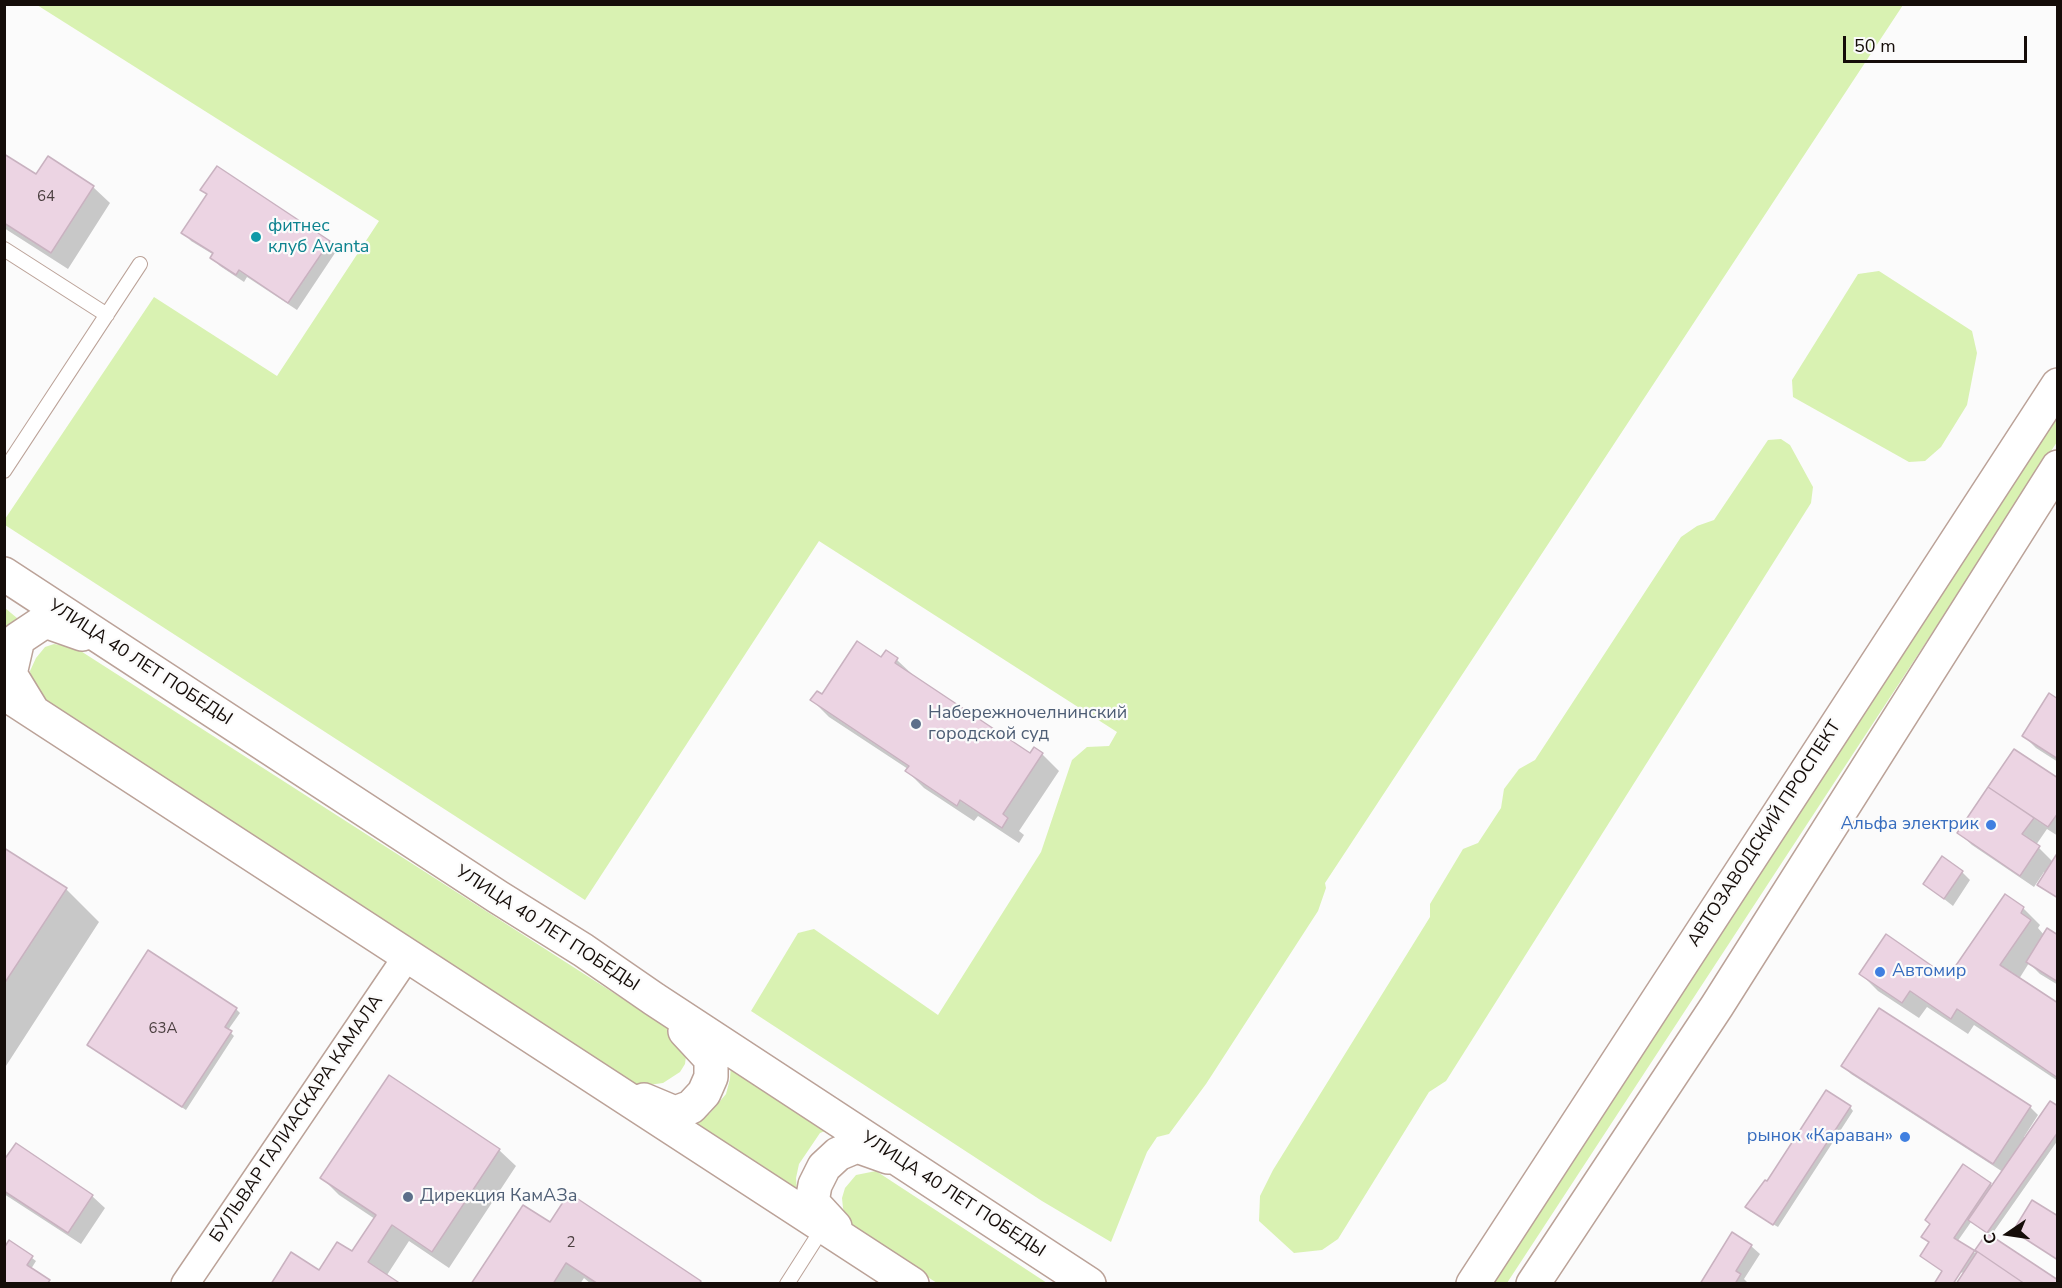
<!DOCTYPE html>
<meta charset="utf-8">
<style>
body{margin:0}
#map{position:relative;width:2062px;height:1288px;overflow:hidden;background:#fbfbfb;font-family:"Nunito Sans",sans-serif}
canvas{display:block}
.frame{position:absolute;inset:0;border:6px solid #150d09;pointer-events:none}
.north{position:absolute;left:1978px;top:1204px;width:60px;height:60px;-webkit-text-stroke:4px #fbfbfb;paint-order:stroke;rotate:257deg;font-size:16px;font-weight:700;line-height:24px;text-align:center;color:#150d09}
.north::after{content:'';display:block;margin:auto;width:21px;height:27px;background:#150d09;clip-path:polygon(50% 0,100% 100%,50% 72%,0 100%)}
.scale{position:absolute;left:1843px;top:36px;width:184px;height:27px;box-sizing:border-box;border:3px solid #150d09;border-top:0;padding-left:8px;font-size:18px;line-height:21px;white-space:nowrap;color:#150d09;-webkit-text-stroke:4px #fbfbfb;paint-order:stroke}
</style>
<div id="map">
<canvas width="2062" height="1288"></canvas>
<div class="frame"></div>
<div class="north">С</div>
<div class="scale">50 m</div>
</div>
<script>
const ctx = document.querySelector('canvas').getContext('2d');
ctx.lineJoin = 'round';
function paint(path, color) {
  ctx.fillStyle = color;
  ctx.fill(path, 'evenodd');
}
function toPath(rows) {
  const path = new Path2D();
  for (const r of rows) {
    path.moveTo(r[0], r[1]);
    for (let i = 2; i < r.length; i += 2) path.lineTo(r[i], r[i + 1]);
  }
  return path;
}
function strokePath(path, color, width, dash) {
  ctx.strokeStyle = color;
  ctx.lineWidth = width;
  ctx.lineCap = dash ? 'butt' : 'round';
  ctx.setLineDash(dash || []);
  ctx.stroke(path);
}
function drawText(font, color, halo, rows, align = 'center') {
  ctx.font = font + ' "Nunito Sans",sans-serif';
  ctx.lineWidth = 4.5;
  ctx.setLineDash([]);
  ctx.textBaseline = 'middle';
  ctx.strokeStyle = halo;
  ctx.fillStyle = color;
  for (const [text, x, y, turn = 0] of rows) {
    ctx.save();
    ctx.translate(x, y);
    ctx.rotate((+turn || 0) * Math.PI / 180);
    ctx.textAlign = isNaN(turn) ? turn : align;
    if (halo) ctx.strokeText(text, 0, 0);
    ctx.fillText(text, 0, 0);
    ctx.restore();
  }
}
paint(toPath([
 [37,5,1903,5,1325,883,1326,888,1318,911,1206,1084,1169,1134,1157,1137,1147,1152,1111,1242,1042,1201,751,1011,798,933,814,929,938,1015,1041,852,1072,760,1087,747,1109,746,1117,732,819,541,585,900,5,525,5,519,154,297,277,376,379,221],
 [1879,271,1972,331,1977,353,1967,405,1941,447,1925,461,1909,462,1793,397,1792,380,1858,274],
 [2057,416,2057,442,1507,1283,1489,1284],
 [1781,439,1790,445,1813,487,1811,503,1446,1081,1429,1092,1338,1239,1322,1250,1294,1253,1259,1221,1260,1196,1273,1170,1430,917,1430,904,1463,849,1478,843,1501,808,1504,789,1519,769,1535,760,1681,537,1697,526,1714,520,1768,440],
 [5,608,23,623,5,634],
 [54,644,76,648,673,1031,686,1056,685,1064,680,1072,663,1083,641,1086,573,1058,52,709,32,684,30,671,36,658,45,647],
 [731,1063,830,1129,820,1133,799,1164,796,1178,797,1192,690,1124,702,1119,710,1113,726,1094,730,1079],
 [876,1171,1047,1283,937,1283,855,1231,847,1221,843,1208,842,1198,845,1188,856,1175]
]), '#d9f2b2');
paint(toPath([
 [4,156,36,177,93,187,110,203,68,269,4,228],
 [202,190,329,242,337,250,297,310,247,277,244,282,220,266,212,258,214,255,191,241,183,232,208,196],
 [886,652,897,660,914,676,1031,756,1035,749,1042,754,1059,771,1019,831,1024,835,1019,843,978,816,974,821,924,788,907,771,908,769,829,717,812,700,822,696,882,659],
 [2058,700,2058,762,2036,748,2024,736],
 [2014,751,2058,780,2058,836,2047,829,2036,845,2053,862,2058,855,2058,898,2039,885,2046,873,2044,872,2034,887,1972,845,1959,833],
 [4,849,66,889,99,922,4,1069],
 [1962,872,1970,880,1953,906,1925,884],
 [2005,896,2023,908,2040,925,2038,928,2044,935,2058,937,2058,985,2040,974,2029,963,2019,979,2058,1005,2058,1081,1974,1025,1968,1034,1927,1007,1919,1018,1878,991,1861,974,1949,979],
 [236,1009,240,1013,228,1030,234,1036,186,1110,88,1045],
 [1843,1066,2030,1107,2038,1115,2024,1137,2026,1138,2058,1108,2058,1140,1990,1237,2058,1281,1944,1271,1930,1243,1963,1166,1993,1186,2003,1172,1851,1074],
 [1971,1222,1988,1234,1975,1253,1957,1242],
 [1850,1107,1853,1111,1778,1227,1750,1211,1747,1207,1767,1183],
 [499,1150,516,1166,449,1268,409,1241,387,1275,319,1272,353,1253,375,1219,339,1195,322,1178],
 [4,1163,92,1196,105,1208,81,1244,4,1194],
 [550,1224,700,1282,702,1284,591,1284,584,1278,580,1284,473,1284],
 [1733,1235,1751,1246,1760,1254,1744,1279,1748,1283,1702,1284],
 [10,1243,32,1258,36,1261,31,1269,51,1284,4,1284]
]), '#0003');
const building = toPath([
 [4,154,36,174,48,156,94,186,51,253,4,223,4,154],
 [217,166,330,241,288,303,239,270,236,275,210,258,213,253,181,233,207,194,200,190,217,166],
 [857,641,881,657,886,650,898,658,895,663,1030,753,1034,747,1043,753,1003,814,1008,818,1002,828,960,800,957,806,905,771,909,766,810,700,817,691,822,694,857,641],
 [2049,693,2058,699,2058,759,2022,736,2049,693],
 [2014,749,2058,778,2058,813,2048,827,1988,787,2014,749],
 [1988,787,2034,818,2022,834,2040,846,2020,876,1957,833,1988,787],
 [4,848,67,888,4,984,4,848],
 [2058,852,2058,898,2037,885,2058,852],
 [1942,856,1963,871,1944,899,1923,884,1942,856],
 [2005,894,2024,907,2021,913,2031,920,2000,965,2058,1003,2058,1078,1957,1009,1951,1019,1910,991,1902,1003,1859,974,1886,934,1948,977,2005,894],
 [2047,928,2058,935,2058,982,2026,962,2047,928],
 [148,950,237,1008,225,1027,232,1031,182,1107,87,1045,148,950],
 [1879,1008,2031,1106,1993,1164,1841,1066,1879,1008],
 [389,1075,500,1149,432,1252,392,1225,368,1262,401,1284,271,1284,291,1252,319,1270,337,1242,352,1251,376,1215,320,1178,389,1075],
 [1826,1090,1851,1106,1773,1225,1745,1207,1765,1180,1767,1181,1826,1090],
 [2050,1101,2058,1106,2058,1132,1987,1233,1968,1220,2050,1101],
 [16,1143,93,1195,68,1233,4,1191,4,1160,16,1143],
 [1963,1164,1991,1183,1954,1238,1977,1252,1956,1284,1934,1284,1942,1271,1920,1256,1929,1242,1921,1237,1930,1224,1925,1220,1963,1164],
 [569,1193,701,1281,699,1284,598,1284,566,1263,553,1284,471,1284,523,1205,550,1222,569,1193],
 [2032,1200,2058,1216,2058,1260,2013,1231,2032,1200],
 [1732,1232,1752,1245,1736,1271,1741,1274,1735,1284,1700,1284,1732,1232],
 [1987,1233,2058,1280,2058,1284,2025,1284,1975,1250,1987,1233],
 [9,1240,33,1256,27,1265,50,1280,47,1284,4,1284,4,1248,9,1240],
 [1975,1250,2025,1284,1953,1284,1975,1250]
]);
paint(building, '#ecd4e3');
strokePath(building, '#c9b2c0', 1.5);
const service = toPath([
 [4,249,107,315],
 [4,471,140,264],
 [787,1284,824,1226]
]);
const minor = toPath([
 [185,1284,408,955]
]);
const tertiary = toPath([
 [4,574,498,897,583,950,654,999,1089,1284],
 [4,693,912,1284],
 [32,710,10,674,18,639,45,621,82,634],
 [644,1100,675,1113,691,1107,704,1093,711,1077,711,1059,685,1031],
 [835,1227,812,1202,815,1185,824,1167,838,1154,857,1146,888,1157],
 [1473,1284,2058,385],
 [1533,1284,1717,1006,2058,467]
]);
strokePath(service, '#bba298', 16);
strokePath(minor, '#bba298', 30);
strokePath(tertiary, '#bba298', 36);
strokePath(service, '#fff', 14);
strokePath(minor, '#fff', 27);
strokePath(tertiary, '#fff', 33);
for (const [x, y, r, color] of [
 [256,237,6,"#0f9aa8"],
 [916,724,6,"#5c6f8a"],
 [1991,825,6,"#3f7fe0"],
 [1880,972,6,"#3f7fe0"],
 [1905,1137,6,"#3f7fe0"],
 [408,1197,6,"#5c6f8a"]
]) {
  const dot = new Path2D();
  dot.arc(x, y, r, 0, 2 * Math.PI);
  ctx.fillStyle = color;
  ctx.fill(dot);
  strokePath(dot, '#fbfbfb', 2);
}
drawText('15px', '#4b3f40', null, [
 ["64",46,197],
 ["63А",163,1029],
 ["2",571,1243]
]);
drawText('18px', '#0d838f', '#fbfbfb', [
 ["фитнес",268,227],
 ["клуб Avanta",268,248]
], 'left');
drawText('18px', '#150d09', '#fbfbfb', [
 ["УЛИЦА 40 ЛЕТ ПОБЕДЫ",140,663,33],
 ["АВТОЗАВОДСКИЙ ПРОСПЕКТ",1765,834,-57],
 ["УЛИЦА 40 ЛЕТ ПОБЕДЫ",547,929,33],
 ["БУЛЬВАР ГАЛИАСКАРА КАМАЛА",297,1119,-56],
 ["УЛИЦА 40 ЛЕТ ПОБЕДЫ",953,1195,33]
]);
drawText('18px', '#4e5e75', '#fbfbfb', [
 ["Набережночелнинский",928,714],
 ["городской суд",928,735],
 ["Дирекция КамАЗа",420,1197]
], 'left');
drawText('18px', '#366cbe', '#fbfbfb', [
 ["Альфа электрик",1979,825],
 ["Автомир",1892,972,"left"],
 ["рынок «Караван»",1893,1137]
], 'right');
</script>
